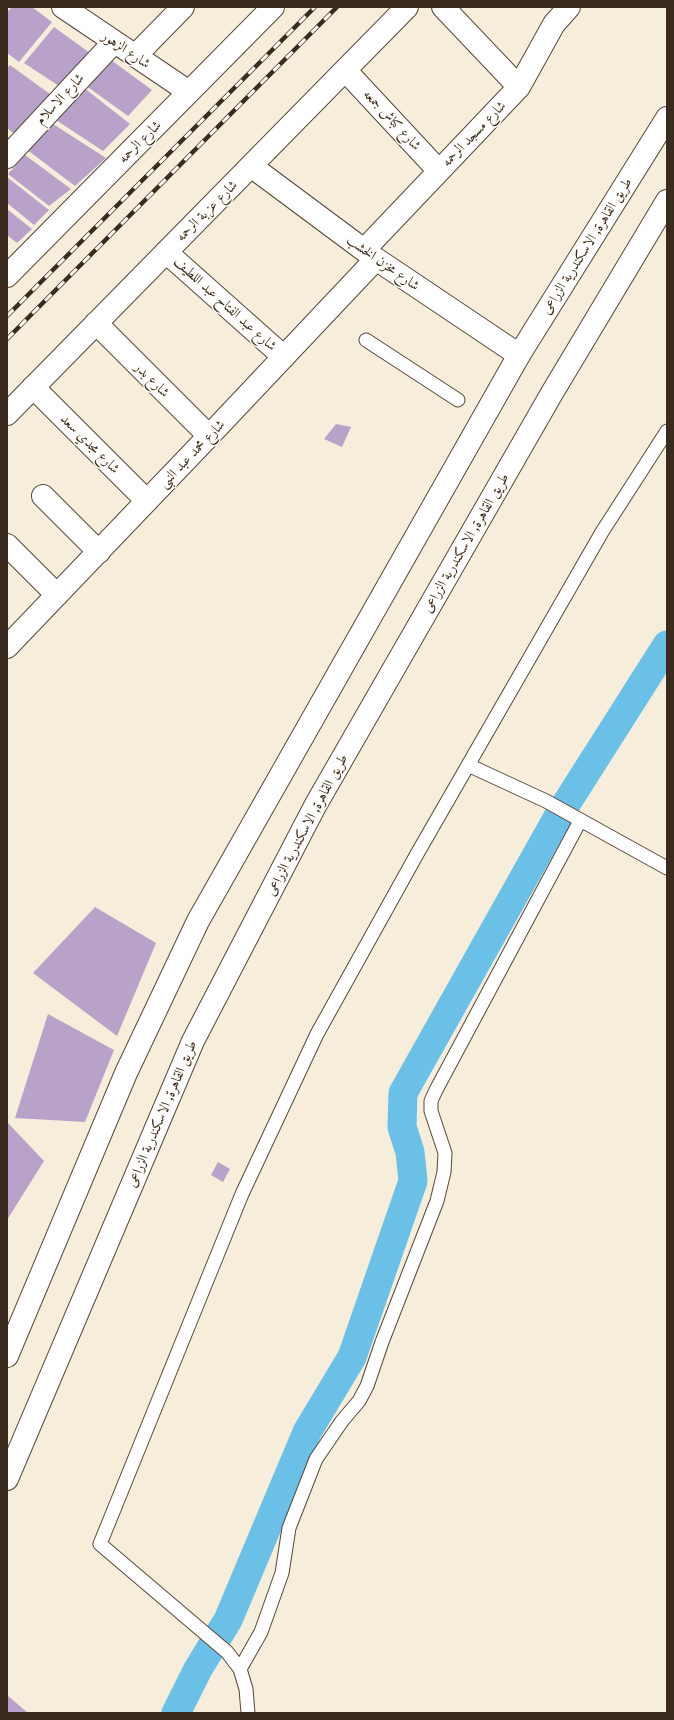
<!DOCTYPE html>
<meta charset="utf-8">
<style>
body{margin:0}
#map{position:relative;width:674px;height:1720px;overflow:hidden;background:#f6eedb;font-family:"Libre Caslon Text",serif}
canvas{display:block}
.frame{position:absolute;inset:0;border:8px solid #3b2a1e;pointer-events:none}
</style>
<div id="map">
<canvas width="674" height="1720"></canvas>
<div class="frame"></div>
</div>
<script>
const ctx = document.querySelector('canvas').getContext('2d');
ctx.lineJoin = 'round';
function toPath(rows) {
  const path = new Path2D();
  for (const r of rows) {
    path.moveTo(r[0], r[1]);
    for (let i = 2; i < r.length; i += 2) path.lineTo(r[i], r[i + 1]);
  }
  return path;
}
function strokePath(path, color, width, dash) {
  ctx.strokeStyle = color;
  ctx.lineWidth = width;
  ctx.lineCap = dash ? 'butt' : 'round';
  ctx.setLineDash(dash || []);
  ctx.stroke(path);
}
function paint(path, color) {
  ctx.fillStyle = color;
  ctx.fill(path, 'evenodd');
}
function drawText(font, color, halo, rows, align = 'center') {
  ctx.font = font + ' "Libre Caslon Text",Amiri,serif';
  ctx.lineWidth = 3;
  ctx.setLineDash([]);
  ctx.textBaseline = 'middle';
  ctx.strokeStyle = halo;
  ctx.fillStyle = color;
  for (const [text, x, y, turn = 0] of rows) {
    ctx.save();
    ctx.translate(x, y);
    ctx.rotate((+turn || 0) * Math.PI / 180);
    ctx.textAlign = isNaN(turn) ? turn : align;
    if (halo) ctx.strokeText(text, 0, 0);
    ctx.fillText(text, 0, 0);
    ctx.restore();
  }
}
strokePath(toPath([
 [176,1713,198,1669,228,1620,307,1432,352,1357,413,1181,410,1152,402,1127,403,1093,559,815,667,645]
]), '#6ac0e6', 29);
paint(toPath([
 [12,7,32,7,52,22,19,62,7,53,7,12],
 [54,27,90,53,62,88,24,63],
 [107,57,152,90,128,116,85,85],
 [10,65,54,97,18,137,7,128,7,68],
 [79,84,130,124,103,151,53,118],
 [50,122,106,158,75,186,26,149],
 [25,155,71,189,49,206,8,174],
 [7,177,49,210,34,225,7,203],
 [7,209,32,229,17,243,7,235],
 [336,424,351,427,342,447,324,439],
 [95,907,156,943,117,1036,33,973],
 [48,1014,114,1050,85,1122,15,1118],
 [7,1122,44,1161,7,1220],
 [218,1162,230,1169,223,1182,211,1175],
 [7,1695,28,1713,7,1713]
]), '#b8a2ca');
const service = toPath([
 [366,340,458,400],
 [468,765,546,801,667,868],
 [240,1669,261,1632,282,1573,289,1528,316,1459,342,1421,359,1401,367,1386,382,1342,437,1201,444,1172,445,1153,431,1111,431,1101,436,1090,580,821],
 [248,1713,246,1689,240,1669,227,1652,100,1544,242,1194,317,1034,417,854,602,532,667,431]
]);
const minor = toPath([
 [63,7,189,92],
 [443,7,519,87],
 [135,56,183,7],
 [345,70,439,171],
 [7,157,114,42],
 [251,166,376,259,519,355],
 [364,250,519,87,554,24,569,7],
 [166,252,284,357],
 [7,276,273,7],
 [96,323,209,436],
 [33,387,147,501],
 [7,414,407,7],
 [43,496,99,552],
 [7,545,57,595],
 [7,647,209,436,376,259]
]);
const trunk = toPath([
 [7,1356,126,1073,198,921,519,355,667,118],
 [7,1479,193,1041,315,806,552,393,667,201]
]);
strokePath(service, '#57473a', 15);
strokePath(minor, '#57473a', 24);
strokePath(trunk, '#57473a', 24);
strokePath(service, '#fff', 13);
strokePath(minor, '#fff', 22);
strokePath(trunk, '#fff', 22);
const rail = toPath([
 [7,316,315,7],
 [7,339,337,7]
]);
strokePath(rail, '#3b2a1e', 4.5);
strokePath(rail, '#fdfcf7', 3, [9]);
drawText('14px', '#3b2a1e', '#fdfcf7', [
 ["شارع الزهور",126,50,34],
 ["شارع الاسلام",60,99,-47],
 ["شارع كباش جمعه",392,120,47],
 ["شارع مسجد الرحمه",474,134,-46],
 ["شارع الرحمه",140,142,-45],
 ["شارع عزبة الرحمه",207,211,-45],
 ["طريق القاهرة, الاسكندرية الزراعى",587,246,-58],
 ["شارع مخزن الخشب",383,263,35],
 ["شارع عبد الفتاح عبد اللطيف",225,304,42],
 ["شارع بدر",152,380,45],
 ["شارع مجدي سعد",90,444,45],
 ["شارع محمد عبد النبى",192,454,-46],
 ["طريق القاهرة, الاسكندرية الزراعى",466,543,-60],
 ["طريق القاهرة, الاسكندرية الزراعى",307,825,-62],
 ["طريق القاهرة, الاسكندرية الزراعى",162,1114,-67]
]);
</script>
